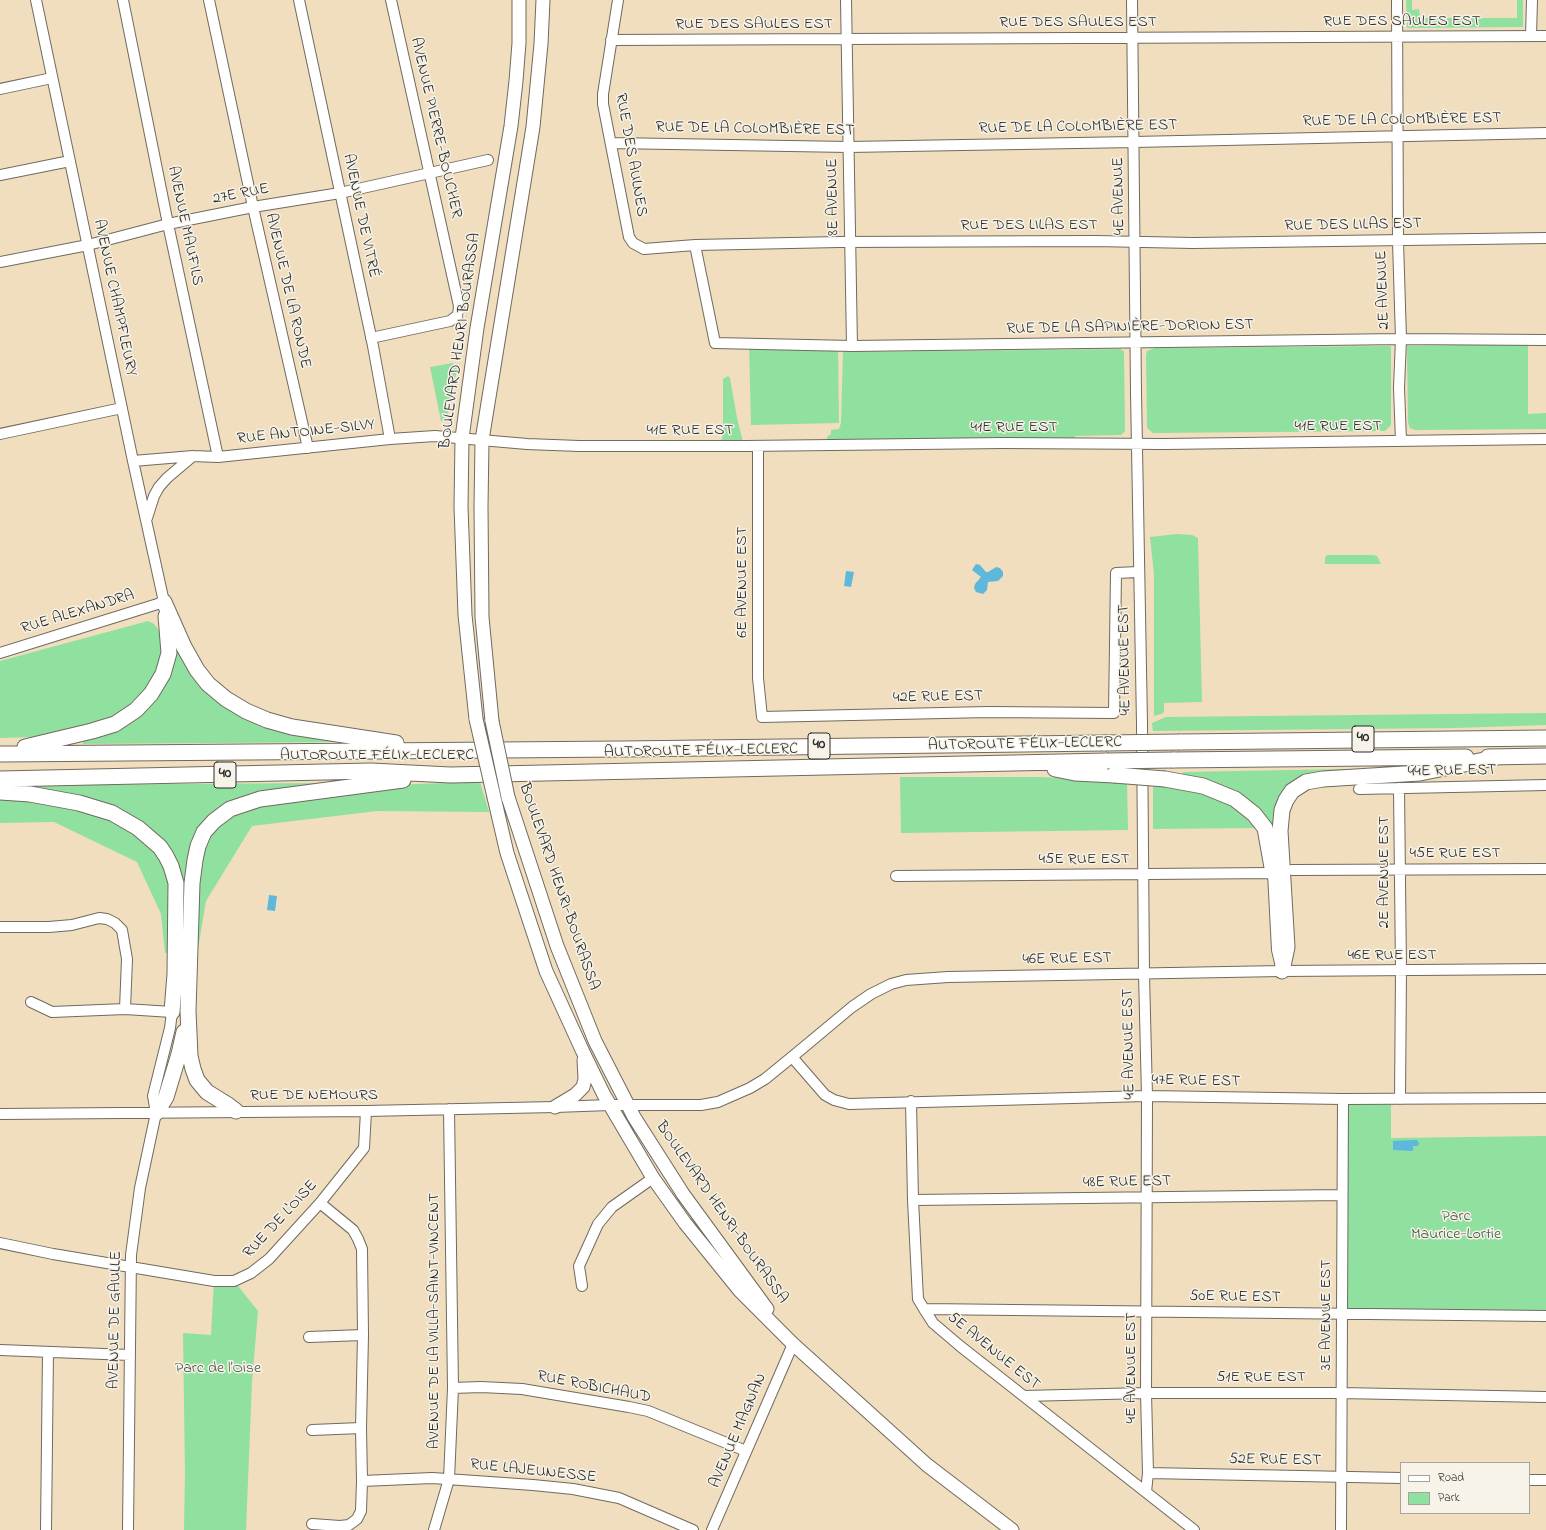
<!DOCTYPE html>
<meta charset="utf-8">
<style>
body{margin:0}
#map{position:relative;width:1546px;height:1530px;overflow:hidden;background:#f0debf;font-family:"Indie Flower",sans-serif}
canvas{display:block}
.legend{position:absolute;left:1400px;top:1462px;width:130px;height:52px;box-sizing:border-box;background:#f7f3e8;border:1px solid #a5a39c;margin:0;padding:5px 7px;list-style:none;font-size:12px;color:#2b2b2b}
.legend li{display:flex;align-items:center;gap:8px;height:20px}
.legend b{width:20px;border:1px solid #a5a39c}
</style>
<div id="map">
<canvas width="1546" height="1530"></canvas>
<ul class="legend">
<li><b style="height:5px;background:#fff"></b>Road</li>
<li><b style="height:11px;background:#90e09f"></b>Park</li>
</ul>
</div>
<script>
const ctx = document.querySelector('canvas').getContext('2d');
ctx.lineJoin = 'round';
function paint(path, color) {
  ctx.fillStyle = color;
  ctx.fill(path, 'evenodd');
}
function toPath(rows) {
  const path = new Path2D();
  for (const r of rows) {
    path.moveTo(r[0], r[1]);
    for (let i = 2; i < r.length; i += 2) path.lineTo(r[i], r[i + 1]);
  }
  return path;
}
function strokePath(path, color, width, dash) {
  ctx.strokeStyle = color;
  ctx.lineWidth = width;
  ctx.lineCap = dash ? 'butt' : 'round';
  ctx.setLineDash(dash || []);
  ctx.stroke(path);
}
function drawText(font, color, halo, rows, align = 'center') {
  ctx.font = font + ' "Indie Flower",sans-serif';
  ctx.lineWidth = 3;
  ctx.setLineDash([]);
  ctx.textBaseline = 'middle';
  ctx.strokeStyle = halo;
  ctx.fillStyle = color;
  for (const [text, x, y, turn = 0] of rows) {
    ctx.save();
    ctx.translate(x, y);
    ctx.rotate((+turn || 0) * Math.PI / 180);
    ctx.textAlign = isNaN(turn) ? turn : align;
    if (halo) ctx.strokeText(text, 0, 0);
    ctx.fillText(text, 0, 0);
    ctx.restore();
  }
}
paint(toPath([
 [1406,0,1412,0,1412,10,1419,9,1420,18,1517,18,1517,0,1523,0,1523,27,1407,28],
 [749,344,838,345,839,423,751,425],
 [1528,344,1528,414,1546,413,1546,429,1415,430,1410,428,1408,422,1407,346],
 [1389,346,1391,347,1391,425,1385,431,1153,433,1147,428,1146,355,1147,351,1155,348],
 [1121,349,1121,350,1124,351,1125,431,1121,435,1075,436,1075,438,827,441,827,437,831,434,831,430,839,429,841,423,843,352],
 [453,363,457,369,448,413,443,421,441,421,430,367],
 [728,376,730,378,737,418,743,442,721,442,723,435,723,379],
 [1177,534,1192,535,1198,538,1198,541,1202,702,1164,703,1164,712,1161,714,1154,716,1154,574,1150,537],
 [1327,555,1373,555,1377,556,1381,564,1325,564,1325,558],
 [148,621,154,624,159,630,162,642,162,653,153,684,130,711,64,736,0,738,0,661],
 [170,629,214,696,344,742,83,744,82,739,150,702],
 [1546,713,1546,725,1455,728,1153,731,1152,723,1166,717],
 [1346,769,1346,773,1290,790,1277,848,1261,811,1248,799,1241,795,1182,777,1183,772],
 [900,777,1040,777,1127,781,1128,830,901,833],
 [480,782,489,812,377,811,252,826,206,901,197,955,197,866,215,824,247,805,384,785],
 [317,783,317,788,222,809,188,881,182,881,180,869,175,860,153,834,38,792,40,785],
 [1153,783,1204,792,1233,803,1258,828,1153,829],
 [0,796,60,806,109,818,133,831,152,846,168,874,173,952,165,953,161,914,137,862,54,822,0,823],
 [1343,1099,1391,1099,1391,1138,1546,1136,1546,1316,1342,1314],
 [214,1281,234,1281,258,1311,252,1382,246,1530,184,1530,185,1474,183,1333,211,1335]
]), '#90e09f');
paint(toPath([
 [976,564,980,565,986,572,988,572,996,567,1000,568,1003,572,1003,576,998,581,988,582,987,590,983,594,976,592,974,588,975,584,981,577,972,570],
 [846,571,854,572,851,587,844,586],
 [269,895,277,896,275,911,267,910],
 [1415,1140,1417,1140,1419,1143,1418,1146,1413,1146,1413,1151,1393,1150,1393,1141]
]), '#5eb8dc');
const minor = toPath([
 [123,0,168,224,218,457],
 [209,0,253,207,308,448],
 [299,0,373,346,390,439],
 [618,0,603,94,603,104,629,237,633,243,644,249,695,245,839,242,1095,241,1193,243,1546,238],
 [846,0,852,346],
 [1132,0,1136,392,1142,724,1144,974,1147,1096,1146,1393,1148,1473,1146,1492],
 [1397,0,1398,241,1401,339,1399,388,1401,441],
 [1531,36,1532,0],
 [611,40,1546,36],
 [0,89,52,78],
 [611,143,849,147,1134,142,1546,133],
 [0,175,70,161],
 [695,245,715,343,852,346,1401,339,1546,340],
 [0,262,88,245,168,224,253,207,340,193,488,160],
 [371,338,450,321,458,315,459,306,391,0],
 [0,434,122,408],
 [758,446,758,678,762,717,988,712,1114,713,1116,573,1139,572],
 [133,461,193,456,218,457,390,439,435,436,527,444,579,446,746,446,1003,443,1164,444,1546,439],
 [147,518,154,496,159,487,167,478,193,456],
 [0,653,164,602,133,461,36,0],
 [1399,788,1401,971,1400,1099],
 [1359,789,1546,785],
 [1292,870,1546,869],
 [896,876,1273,873,1277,950,1281,967],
 [0,927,49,927,72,925,99,918,107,919,115,923,122,930,127,959,125,1009],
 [31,1002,52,1012,125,1009,172,1012,170,1028,153,1096,156,1113,140,1188,131,1255,128,1530],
 [792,1057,825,1095,834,1100,849,1104,1147,1096,1343,1099,1546,1098],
 [911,1101,913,1200,918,1299,924,1309,933,1323,960,1346,1194,1530],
 [0,1114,366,1111,555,1107,610,1105,701,1105,718,1102,750,1088,765,1079,792,1057,852,1007,871,994,891,984,906,980,948,977,1282,971,1546,969],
 [913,1200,1342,1195],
 [0,1243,53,1254,214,1281,234,1281,251,1273,269,1259,320,1203,364,1148,366,1111],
 [582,1286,579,1266,598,1224,612,1207,653,1178],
 [924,1309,1546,1316],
 [309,1337,363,1335],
 [0,1350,130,1355],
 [453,1388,481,1387,522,1389,629,1407,648,1411,746,1451],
 [1024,1396,1146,1393,1341,1393,1546,1397],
 [312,1430,361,1428],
 [1148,1473,1401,1478],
 [1529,1480,1546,1480],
 [362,1481,432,1478,533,1485,573,1489,619,1498,693,1530],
 [312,1524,340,1526,349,1525,357,1519,361,1511,362,1481,361,1428,363,1335,362,1249,358,1239,353,1230,320,1203],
 [46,1530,48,1352],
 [434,1530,449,1479,453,1388,449,1109],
 [712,1530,793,1344],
 [1341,1530,1343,1099]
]);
const major = toPath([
 [476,719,465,615,461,507,462,438,477,328,511,126,516,81,519,43,519,0],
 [492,721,482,617,481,507,482,440,533,127,541,44,543,0],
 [494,797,507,853,546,971,583,1052,604,1095,653,1178,685,1223,740,1291,793,1344,927,1465,1012,1530],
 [508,797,557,946,595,1041,634,1117,683,1194,767,1309],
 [555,1107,575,1095,583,1087,585,1079,584,1060]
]);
const highway = toPath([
 [164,602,184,647,197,670,208,684,226,699,246,711,267,720,292,727,396,743],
 [1180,742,1546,738],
 [25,747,92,731,115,724,136,710,151,694,163,674,169,653,166,616],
 [0,754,623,749,1105,743],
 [1488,757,1546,756],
 [1173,760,1466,757],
 [1055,769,1075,773,1114,775],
 [0,779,371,771,450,775,1107,761],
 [1165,779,1203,786,1235,799,1254,814,1265,828,1273,873],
 [0,792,30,794,79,803,112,813,138,828,160,847,166,856,171,866,176,883,175,974,172,1012],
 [1282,971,1287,947,1280,831,1282,810,1286,800,1292,791,1306,782,1323,779,1420,773,1499,757],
 [236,1111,228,1105,207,1092,197,1080,193,1069,190,1056,188,1011,192,883,195,860,198,846,204,832,214,821,230,809,260,799,403,780],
 [156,1113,166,1097,179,1054,184,1032]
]);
strokePath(minor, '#706a5f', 12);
strokePath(major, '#706a5f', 15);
strokePath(highway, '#706a5f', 17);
strokePath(minor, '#fff', 10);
strokePath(major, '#fff', 13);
strokePath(highway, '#fff', 15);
const majorBridge = toPath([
 [476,719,494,797],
 [492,721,508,797]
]);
const highwayBridge = toPath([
 [1105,743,1180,742],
 [1107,761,1173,760],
 [1114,775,1165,779]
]);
strokePath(majorBridge, '#706a5f', 15, []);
strokePath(highwayBridge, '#706a5f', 17, []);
strokePath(majorBridge, '#fff', 13);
strokePath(highwayBridge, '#fff', 15);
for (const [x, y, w] of [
 [1363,739,22],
 [819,746,22],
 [225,775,22]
]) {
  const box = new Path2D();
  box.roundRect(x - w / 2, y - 13, w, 26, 3);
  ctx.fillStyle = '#f7f3e8';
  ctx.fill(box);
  strokePath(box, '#2b2b2b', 1);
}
drawText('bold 15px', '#2b2b2b', null, [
 ["40",1363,739],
 ["40",819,746],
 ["40",225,775]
]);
drawText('16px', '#2b2b2b', '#f7f3e8', [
 ["RUE DES SAULES EST",1402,22],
 ["RUE DES SAULES EST",1078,23],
 ["RUE DES SAULES EST",754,25],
 ["RUE DE LA COLOMBIÈRE EST",1402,121,-1],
 ["AVENUE PIERRE-BOUCHER",435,128,77],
 ["RUE DE LA COLOMBIÈRE EST",1078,128,-1],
 ["RUE DE LA COLOMBIÈRE EST",755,130,1],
 ["RUE DES AULNES",630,155,80],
 ["27E RUE",241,195,-11],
 ["4E AVENUE",1120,196,-91],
 ["8E AVENUE",834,197,-91],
 ["AVENUE DE VITRÉ",360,216,78],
 ["AVENUE MAUFILS",184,226,78],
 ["RUE DES LILAS EST",1029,226],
 ["RUE DES LILAS EST",1353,226,-1],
 ["2E AVENUE",1384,290,-92],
 ["AVENUE DE LA RONDE",287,291,77],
 ["AVENUE CHAMPFLEURY",114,298,78],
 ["RUE DE LA SAPINIÈRE-DORION EST",1130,328,-1],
 ["BOULEVARD HENRI-BOURASSA",461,341,-82],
 ["41E RUE EST",1338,427],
 ["41E RUE EST",1014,428],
 ["41E RUE EST",690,431],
 ["RUE ANTOINE-SILVY",306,433,-6],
 ["6E AVENUE EST",743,582,-90],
 ["RUE ALEXANDRA",78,613,-17],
 ["4E AVENUE EST",1126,660,-91],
 ["42E RUE EST",938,698,-1],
 ["AUTOROUTE FÉLIX-LECLERC",1025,745,-1],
 ["AUTOROUTE FÉLIX-LECLERC",701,752,-1],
 ["AUTOROUTE FÉLIX-LECLERC",377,756],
 ["44E RUE EST",1452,772,-1],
 ["45E RUE EST",1455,854],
 ["45E RUE EST",1084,860],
 ["2E AVENUE EST",1385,872,-90],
 ["BOULEVARD HENRI-BOURASSA",558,887,71],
 ["46E RUE EST",1392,956],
 ["46E RUE EST",1067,960,-1],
 ["4E AVENUE EST",1130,1044,-91],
 ["47E RUE EST",1196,1082,1],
 ["RUE DE NEMOURS",314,1096],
 ["48E RUE EST",1127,1183,-1],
 ["BOULEVARD HENRI-BOURASSA",721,1213,55],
 ["RUE DE L'OISE",281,1220,-47],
 ["50E RUE EST",1235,1298,1],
 ["3E AVENUE EST",1327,1315,-90],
 ["AVENUE DE GAULLE",116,1320,-89],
 ["AVENUE DE LA VILLA-SAINT-VINCENT",435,1321,-90],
 ["5E AVENUE EST",993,1352,39],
 ["4E AVENUE EST",1132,1368,-90],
 ["51E RUE EST",1261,1378],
 ["RUE ROBICHAUD",594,1388,11],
 ["AVENUE MAGNAN",739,1431,-67],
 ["52E RUE EST",1275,1461,1],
 ["RUE LAJEUNESSE",533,1472,6]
]);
drawText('16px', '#445848', '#f7f3e8', [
 ["Parc",1456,1217],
 ["Maurice-Lortie",1456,1235],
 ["Parc de l’Oise",218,1369]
]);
</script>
